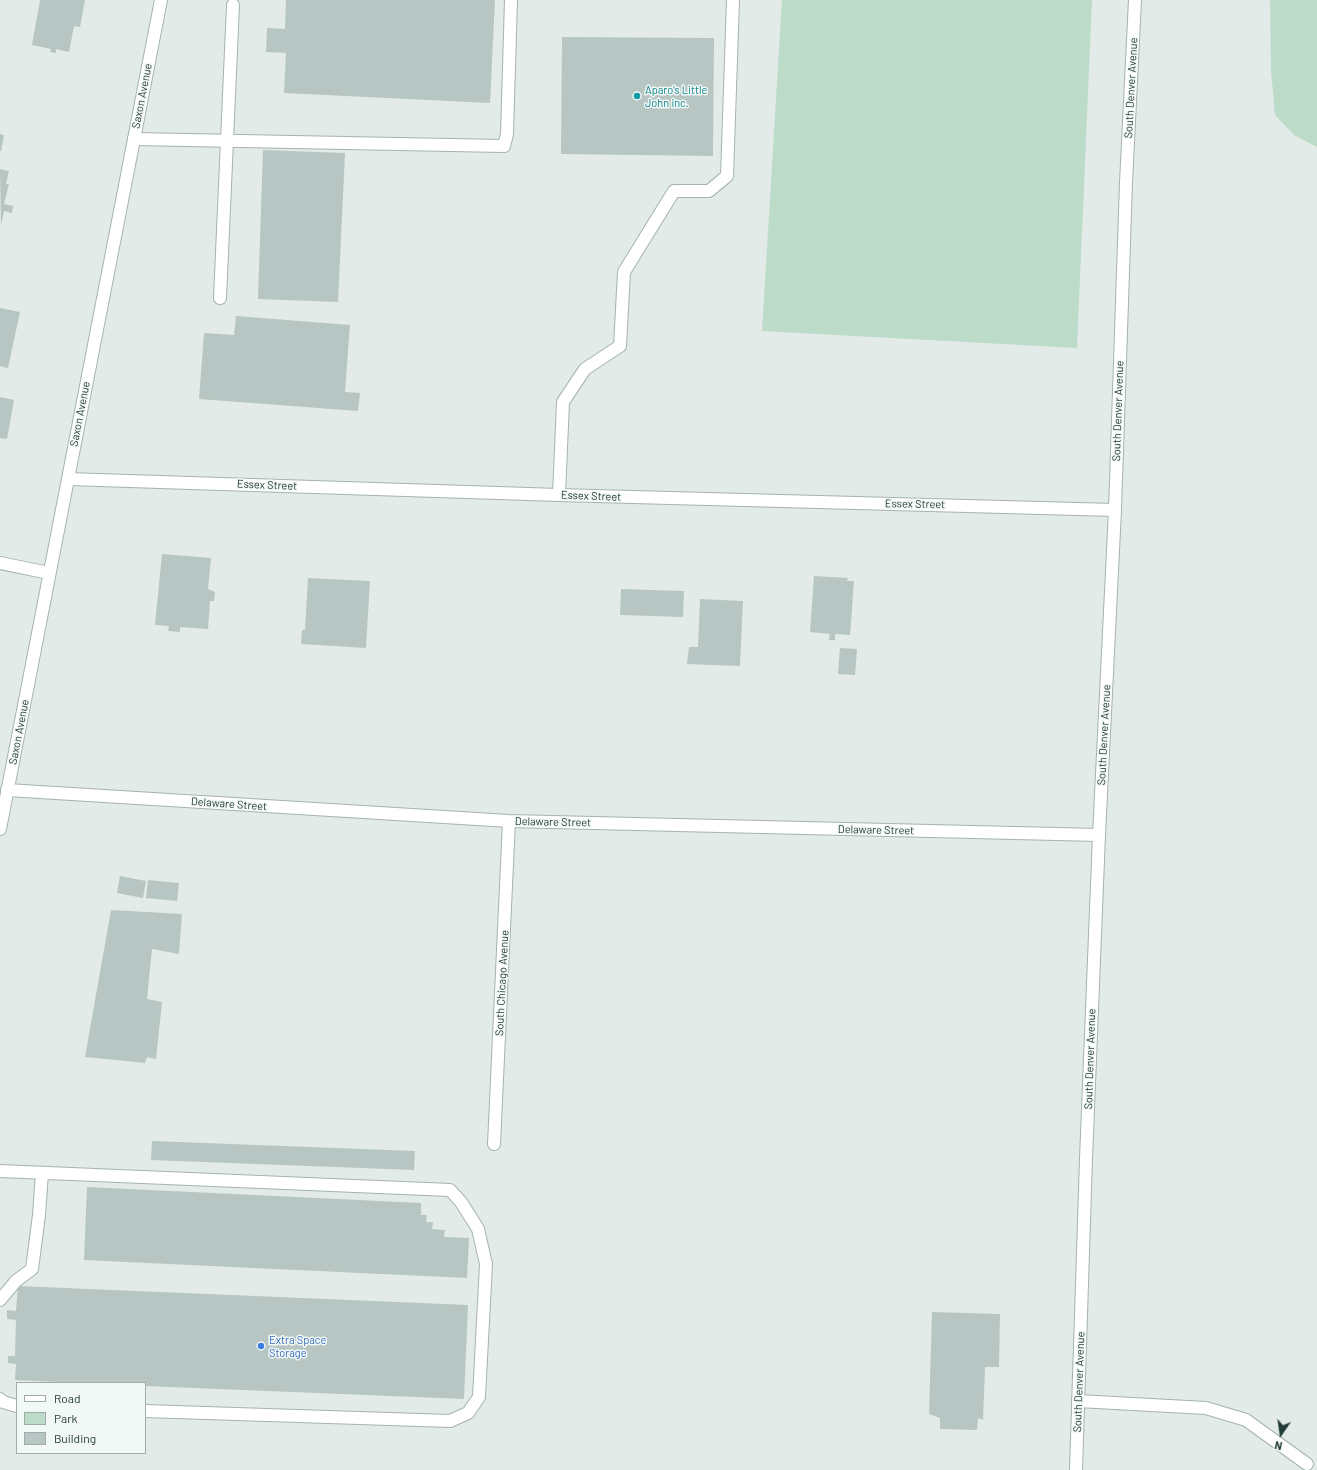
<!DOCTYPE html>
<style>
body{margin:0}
#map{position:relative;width:1317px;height:1470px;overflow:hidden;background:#e2ebe8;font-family:Barlow,sans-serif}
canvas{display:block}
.legend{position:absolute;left:16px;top:1382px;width:130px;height:72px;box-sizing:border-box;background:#f2f8f6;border:1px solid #9facaa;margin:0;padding:5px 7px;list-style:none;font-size:12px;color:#233b38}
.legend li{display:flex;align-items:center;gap:8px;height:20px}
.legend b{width:20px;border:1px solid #9facaa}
.north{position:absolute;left:1261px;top:1414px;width:40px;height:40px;-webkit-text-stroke:3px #f2f8f6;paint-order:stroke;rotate:193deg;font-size:11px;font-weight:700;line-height:16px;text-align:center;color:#233b38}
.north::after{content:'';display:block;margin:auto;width:14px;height:18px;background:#233b38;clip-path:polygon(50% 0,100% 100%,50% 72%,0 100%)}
</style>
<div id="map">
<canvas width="1317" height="1470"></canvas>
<ul class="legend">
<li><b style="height:5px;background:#fff"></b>Road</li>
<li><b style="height:11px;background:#bcdbc9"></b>Park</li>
<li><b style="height:11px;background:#b7c6c2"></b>Building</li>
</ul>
<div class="north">N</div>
</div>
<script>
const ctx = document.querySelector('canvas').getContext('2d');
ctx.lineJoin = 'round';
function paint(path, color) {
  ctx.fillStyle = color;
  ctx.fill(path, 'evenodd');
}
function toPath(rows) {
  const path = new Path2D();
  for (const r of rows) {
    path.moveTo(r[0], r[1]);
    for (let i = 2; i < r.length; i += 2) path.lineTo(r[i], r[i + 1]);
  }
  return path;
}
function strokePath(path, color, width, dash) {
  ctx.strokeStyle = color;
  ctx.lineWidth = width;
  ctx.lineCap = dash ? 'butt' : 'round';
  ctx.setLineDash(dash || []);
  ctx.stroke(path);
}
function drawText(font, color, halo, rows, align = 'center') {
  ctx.font = font + ' Barlow,sans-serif';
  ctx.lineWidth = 3;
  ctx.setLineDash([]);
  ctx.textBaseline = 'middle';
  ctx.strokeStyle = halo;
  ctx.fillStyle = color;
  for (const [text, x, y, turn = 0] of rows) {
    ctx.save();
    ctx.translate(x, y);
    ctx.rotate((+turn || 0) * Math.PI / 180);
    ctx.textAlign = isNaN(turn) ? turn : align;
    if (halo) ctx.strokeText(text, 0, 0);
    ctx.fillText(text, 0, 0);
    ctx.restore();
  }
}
paint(toPath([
 [782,0,1092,0,1077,348,762,331],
 [1270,0,1317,0,1317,147,1294,135,1275,115,1271,71]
]), '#bcdbc9');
paint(toPath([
 [40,0,85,0,80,27,74,26,69,52,56,49,56,53,50,52,51,49,32,45],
 [286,0,495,0,490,103,284,93,286,53,266,52,267,28,285,29],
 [562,37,714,38,713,156,561,154],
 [0,134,4,135,1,151,0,151],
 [263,150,345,153,338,302,258,299],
 [0,169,9,171,6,184,9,184,4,204,13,206,12,213,4,211,1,225],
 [0,308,20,312,8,368,0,366],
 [236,316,350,325,345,392,360,393,358,411,199,399,204,333,234,335],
 [0,397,14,400,7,439,0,438],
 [162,554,211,558,208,589,215,592,214,601,210,601,208,629,180,627,180,632,168,631,169,626,155,625],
 [814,576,848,578,847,581,854,581,850,635,835,634,835,640,829,640,830,634,810,632],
 [308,578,370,581,366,648,301,644,302,630,305,630],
 [621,589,684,591,683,617,620,615],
 [700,599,743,601,740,666,687,664,689,647,698,647],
 [840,648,857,649,855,675,838,674],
 [120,876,146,881,143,898,117,893],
 [148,880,179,883,177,901,146,898],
 [111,910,182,914,179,954,152,949,147,999,162,1002,156,1059,147,1057,145,1063,85,1057],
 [152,1141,415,1151,414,1170,151,1160],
 [87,1187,421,1203,421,1215,427,1215,426,1222,433,1222,432,1229,445,1230,444,1237,469,1238,467,1278,84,1260],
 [18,1286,468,1305,464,1399,145,1386,145,1383,79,1383,15,1380,16,1364,8,1363,8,1356,15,1356,16,1320,7,1319,7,1310,16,1311],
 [932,1312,1000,1314,999,1367,985,1367,983,1420,978,1418,977,1430,940,1429,940,1418,929,1414]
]), '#b7c6c2');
const service = toPath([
 [134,139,504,146,507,134,511,0],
 [220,298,233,5],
 [559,495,563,402,585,369,620,346,624,272,674,191,709,191,727,176,733,0],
 [0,1171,450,1190,461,1202,478,1229,486,1264,479,1397,468,1413,450,1421,145,1411],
 [0,1300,16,1281,32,1269,39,1215,42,1173],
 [0,1399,3,1402,17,1406],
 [1078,1401,1206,1408,1246,1420,1307,1464]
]);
const minor = toPath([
 [68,479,559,495,1115,510],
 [0,563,49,573],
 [7,790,509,821,1099,835],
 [494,1144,509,821],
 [1076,1470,1086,1159,1099,835,1115,510,1126,183,1135,0]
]);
const tertiary = toPath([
 [0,829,161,0]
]);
strokePath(service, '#a5b3b0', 14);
strokePath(minor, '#a5b3b0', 14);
strokePath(tertiary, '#a5b3b0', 14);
strokePath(service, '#fff', 12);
strokePath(minor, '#fff', 12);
strokePath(tertiary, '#fff', 12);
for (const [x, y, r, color] of [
 [637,96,4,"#0f9aa8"],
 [261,1346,4,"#3f7fe0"]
]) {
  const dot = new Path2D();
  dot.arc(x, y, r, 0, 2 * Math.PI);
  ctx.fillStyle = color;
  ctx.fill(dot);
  strokePath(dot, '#f2f8f6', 1.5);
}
drawText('11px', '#233b38', '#f2f8f6', [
 ["South Denver Avenue",1131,88,-87],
 ["Saxon Avenue",142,96,-79],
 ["South Denver Avenue",1118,411,-88],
 ["Saxon Avenue",80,414,-79],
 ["Essex Street",267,485,2],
 ["Essex Street",591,496,2],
 ["Essex Street",915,504,1],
 ["Saxon Avenue",19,732,-79],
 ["South Denver Avenue",1104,735,-87],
 ["Delaware Street",229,804,4],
 ["Delaware Street",553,822,1],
 ["Delaware Street",876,830,1],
 ["South Chicago Avenue",502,983,-87],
 ["South Denver Avenue",1090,1059,-88],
 ["South Denver Avenue",1079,1382,-88]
]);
drawText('11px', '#0d838f', '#f2f8f6', [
 ["Aparo's Little",645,90],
 ["John inc.",645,103]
], 'left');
drawText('11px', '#366cbe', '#f2f8f6', [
 ["Extra Space",269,1340],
 ["Storage",269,1353]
], 'left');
</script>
